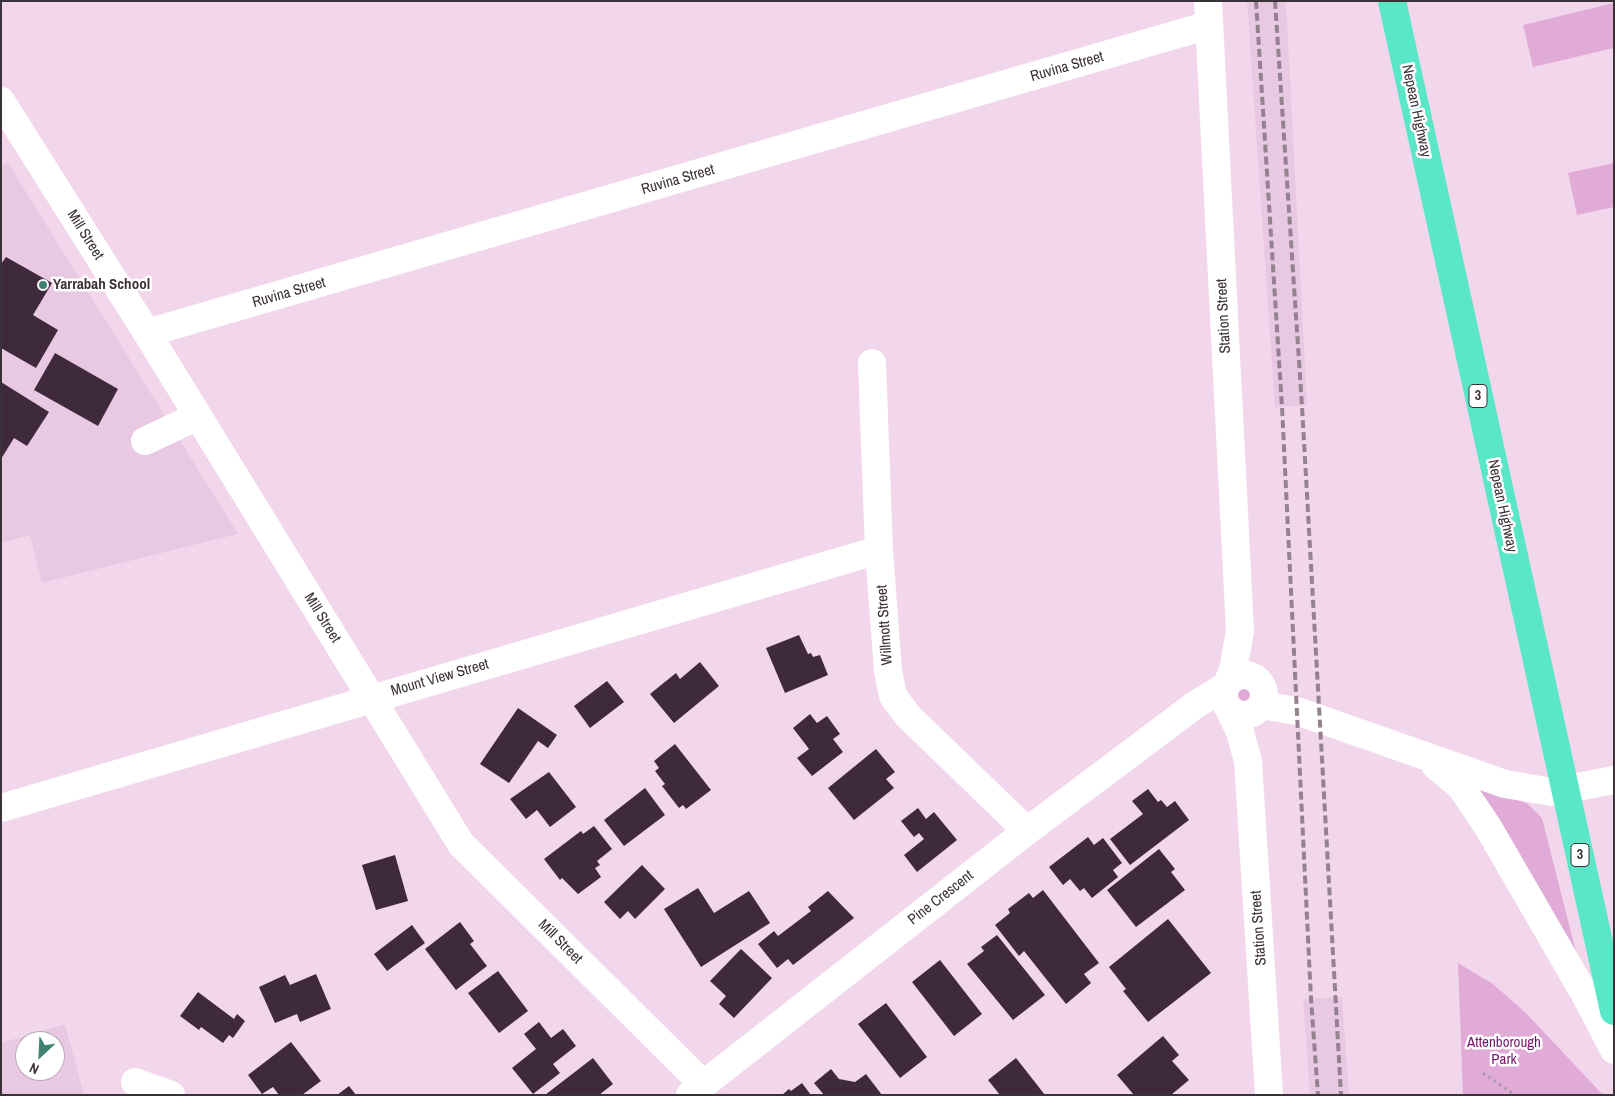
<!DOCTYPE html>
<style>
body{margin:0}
#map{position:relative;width:1615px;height:1096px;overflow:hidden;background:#f2d6ec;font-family:"Archivo Narrow",sans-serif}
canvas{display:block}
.frame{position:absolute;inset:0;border:2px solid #3b3139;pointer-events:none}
.north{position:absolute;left:15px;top:1031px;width:50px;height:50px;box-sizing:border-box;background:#fff;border:1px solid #b1adb0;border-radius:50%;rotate:205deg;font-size:14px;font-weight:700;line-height:20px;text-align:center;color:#3b3139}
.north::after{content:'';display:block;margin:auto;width:18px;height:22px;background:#408171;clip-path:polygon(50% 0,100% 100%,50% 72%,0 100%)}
</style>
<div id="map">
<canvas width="1615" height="1096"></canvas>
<div class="frame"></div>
<div class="north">N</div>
</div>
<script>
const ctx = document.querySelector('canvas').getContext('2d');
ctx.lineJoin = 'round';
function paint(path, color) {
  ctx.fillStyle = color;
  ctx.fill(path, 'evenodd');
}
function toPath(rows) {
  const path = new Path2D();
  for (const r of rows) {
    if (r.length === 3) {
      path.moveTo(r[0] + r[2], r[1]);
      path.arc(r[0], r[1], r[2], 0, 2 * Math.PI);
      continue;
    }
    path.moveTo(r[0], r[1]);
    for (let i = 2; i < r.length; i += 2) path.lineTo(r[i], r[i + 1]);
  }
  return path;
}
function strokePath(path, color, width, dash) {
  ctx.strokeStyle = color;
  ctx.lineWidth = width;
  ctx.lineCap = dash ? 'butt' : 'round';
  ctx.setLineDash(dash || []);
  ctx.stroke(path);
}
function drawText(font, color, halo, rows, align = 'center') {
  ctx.font = font + ' "Archivo Narrow",sans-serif';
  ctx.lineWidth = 5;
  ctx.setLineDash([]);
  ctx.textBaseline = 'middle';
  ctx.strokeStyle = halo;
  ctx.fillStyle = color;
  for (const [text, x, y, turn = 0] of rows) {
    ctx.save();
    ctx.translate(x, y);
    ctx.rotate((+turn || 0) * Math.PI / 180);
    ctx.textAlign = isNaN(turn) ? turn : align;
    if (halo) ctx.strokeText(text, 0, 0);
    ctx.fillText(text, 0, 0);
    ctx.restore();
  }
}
paint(toPath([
 [1247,1,1286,1,1307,406,1275,407],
 [8,163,238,534,42,583,30,535,1,543,1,165],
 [1342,997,1349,1095,1310,1095,1303,999],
 [65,1024,84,1095,1,1095,1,1043],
 [25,1041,55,1041,55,1071,25,1071]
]), '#e9c8e3');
paint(toPath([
 [1614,3,1614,48,1533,67,1523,25],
 [1614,163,1614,207,1577,215,1568,173],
 [1240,679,1251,680,1259,689,1261,695,1254,710,1248,713,1242,713,1226,695],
 [1464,778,1528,804,1542,818,1579,964],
 [1458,963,1493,984,1527,1014,1603,1095,1463,1095]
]), '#e1abd7');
paint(toPath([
 [6,257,52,283,33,315,58,330,36,368,1,348,1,264],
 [55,353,118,389,98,426,34,390],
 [1,382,49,412,27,446,14,438,1,459],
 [799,635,808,654,811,653,813,657,820,655,828,675,785,693,766,648],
 [700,662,719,686,674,723,650,694,676,673,680,679],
 [607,681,624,702,590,728,574,706],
 [518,708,557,735,548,748,538,741,509,783,480,764],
 [810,714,817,723,827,716,840,734,833,739,843,752,812,776,797,758,809,749,793,728],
 [675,744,711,790,686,809,683,805,679,808,662,786,665,784,655,771,659,768,654,761],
 [876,749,895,772,886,779,894,788,854,820,828,788],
 [549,772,576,807,550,827,537,810,526,819,510,799],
 [645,788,665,815,624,846,604,820],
 [1148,789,1158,802,1161,800,1167,807,1175,801,1189,820,1130,865,1110,839,1143,814,1132,801],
 [918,808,926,819,934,812,957,840,917,872,904,855,924,839,919,833,914,837,901,821],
 [594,826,612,849,597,861,600,865,595,868,601,877,578,894,562,878,560,880,544,859,581,831,583,834],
 [1088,837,1094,845,1103,838,1122,863,1113,870,1118,877,1092,898,1084,888,1080,891,1070,879,1063,885,1049,867],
 [1159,849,1175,869,1171,872,1185,890,1136,927,1107,890],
 [395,855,408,901,376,910,362,865],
 [642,865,665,889,635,919,628,911,620,919,604,902],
 [698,888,714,913,749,891,770,923,701,967,664,909],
 [1043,890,1099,963,1084,974,1091,983,1066,1004,1024,951,1019,956,995,925,1010,913,1008,909,1029,893,1033,898],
 [828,891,854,918,793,965,788,959,777,968,758,944,774,931,778,936,811,911,808,907],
 [1168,919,1211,973,1148,1022,1123,991,1126,989,1109,967],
 [460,922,474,941,470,944,487,966,456,990,425,949],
 [412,925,425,943,387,971,374,954],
 [997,935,1045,995,1013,1020,967,964,984,951,981,947],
 [741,949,772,978,734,1018,719,1004,726,996,710,981],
 [940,960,982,1014,954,1036,912,982],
 [498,971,528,1011,499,1033,468,993],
 [316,974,331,1009,300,1022,297,1014,275,1023,259,987,285,975,290,985],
 [198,992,234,1019,237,1014,245,1021,233,1038,229,1035,223,1043,201,1027,199,1030,180,1016],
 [886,1003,927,1057,900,1078,858,1024],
 [539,1022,551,1038,563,1029,576,1046,553,1064,560,1073,533,1094,512,1068,536,1049,524,1034],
 [1163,1036,1179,1055,1172,1061,1189,1080,1171,1095,1134,1095,1117,1075],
 [291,1042,321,1081,302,1095,279,1095,273,1087,262,1094,248,1075],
 [593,1058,613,1084,599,1095,545,1095],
 [1016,1058,1045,1095,1000,1095,988,1080],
 [831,1069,839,1079,855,1082,866,1074,882,1095,824,1095,814,1083],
 [802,1083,811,1095,782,1095,789,1089,791,1091],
 [349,1086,356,1095,337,1095]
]), '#3f2a3b');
strokePath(toPath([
 [1483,1073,1515,1095]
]), '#ad97a8', 3, [2.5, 4]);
strokePath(toPath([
 [1208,1,1240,631,1233,670,1227,684],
 [1,101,147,333,461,844,704,1085],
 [147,333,1209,25],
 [872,363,879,550,888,671,893,696,908,716,1027,831],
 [145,441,198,416],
 [1244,695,20],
 [1261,705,1297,711,1505,784,1552,792,1614,780],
 [1229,709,1240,732,1248,761,1269,1095],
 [1435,765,1461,787,1488,827,1587,998,1614,1050],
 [1,808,879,550],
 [135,1082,171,1095],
 [690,1095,1027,831,1195,705,1226,686]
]), '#fff', 28);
strokePath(toPath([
 [1392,1,1614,1011]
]), '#5ae7c8', 28);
strokePath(toPath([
 [1256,1,1282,407,1311,999,1318,1095],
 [1275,1,1302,406,1341,1095]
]), '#948290', 4, [8, 4]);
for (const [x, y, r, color] of [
 [43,285,5,"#408171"]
]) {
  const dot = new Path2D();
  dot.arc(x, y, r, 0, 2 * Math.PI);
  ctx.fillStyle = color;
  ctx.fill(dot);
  strokePath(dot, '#fff', 2);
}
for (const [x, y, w] of [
 [1478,396,18],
 [1580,855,18]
]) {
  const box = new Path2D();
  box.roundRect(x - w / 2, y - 11.5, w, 23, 4);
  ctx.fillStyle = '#fff';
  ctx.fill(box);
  strokePath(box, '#3b3139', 1);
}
drawText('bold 14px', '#3b3139', null, [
 ["3",1478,396],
 ["3",1580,855]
]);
drawText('15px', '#3b3139', '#fff', [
 ["Ruvina Street",1067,67,-16],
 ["Nepean Highway",1416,111,78],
 ["Ruvina Street",678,180,-16],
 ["Mill Street",85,235,58],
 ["Ruvina Street",289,293,-16],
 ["Station Street",1224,316,-93],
 ["Nepean Highway",1502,506,78],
 ["Mill Street",322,618,58],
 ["Willmott Street",885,625,-94],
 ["Mount View Street",440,678,-16],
 ["Pine Crescent",941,898,-38],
 ["Station Street",1259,928,-94],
 ["Mill Street",560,942,45]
]);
drawText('bold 15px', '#3b3139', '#fff', [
 ["Yarrabah School",53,285]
], 'left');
drawText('15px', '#76166b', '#fff', [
 ["Attenborough",1504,1043],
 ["Park",1504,1060]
]);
</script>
